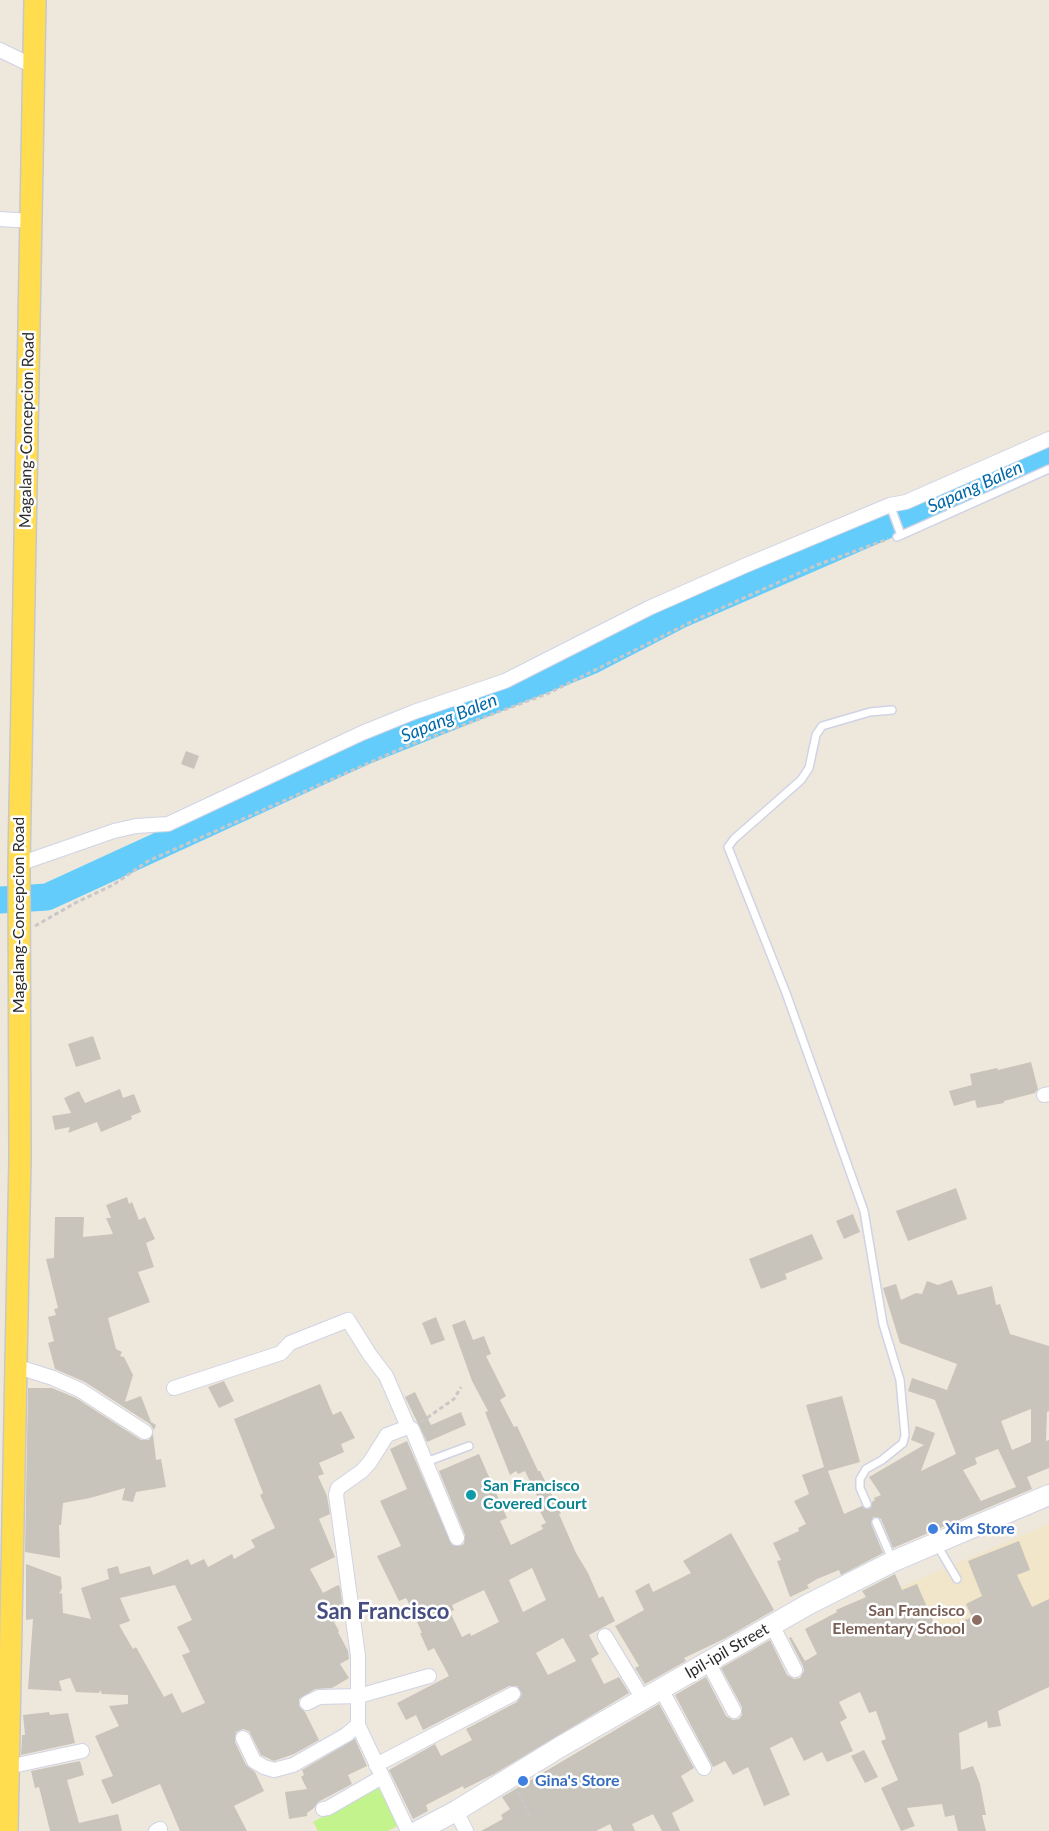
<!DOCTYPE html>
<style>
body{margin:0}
canvas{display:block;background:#eee7db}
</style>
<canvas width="1049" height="1831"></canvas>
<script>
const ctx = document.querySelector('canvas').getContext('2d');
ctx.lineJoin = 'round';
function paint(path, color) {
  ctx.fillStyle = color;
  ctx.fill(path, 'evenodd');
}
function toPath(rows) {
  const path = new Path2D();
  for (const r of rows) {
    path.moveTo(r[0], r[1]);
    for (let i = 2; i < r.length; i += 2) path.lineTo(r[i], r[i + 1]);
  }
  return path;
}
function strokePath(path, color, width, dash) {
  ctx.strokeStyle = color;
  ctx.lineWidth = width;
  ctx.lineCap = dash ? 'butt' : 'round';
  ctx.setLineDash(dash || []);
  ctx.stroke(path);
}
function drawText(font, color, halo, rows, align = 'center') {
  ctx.font = font + ' Lato,sans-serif';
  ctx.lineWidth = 5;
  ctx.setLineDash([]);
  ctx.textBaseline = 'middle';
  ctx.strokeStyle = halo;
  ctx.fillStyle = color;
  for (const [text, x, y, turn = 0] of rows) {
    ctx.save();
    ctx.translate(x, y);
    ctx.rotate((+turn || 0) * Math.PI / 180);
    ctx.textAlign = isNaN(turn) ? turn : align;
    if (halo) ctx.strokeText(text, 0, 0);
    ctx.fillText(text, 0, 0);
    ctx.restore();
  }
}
paint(toPath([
 [1049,1524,1049,1650,938,1698,894,1590]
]), '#f1e6c9');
paint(toPath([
 [378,1787,399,1825,388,1831,318,1831,313,1822]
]), '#c3f38c');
strokePath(toPath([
 [900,519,1049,455],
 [0,900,47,897,363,752,591,661,682,614,894,522]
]), '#63ccfb', 27);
paint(toPath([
 [186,751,199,756,194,769,181,764],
 [93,1036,101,1059,76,1067,68,1044],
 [1031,1062,1038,1089,1035,1093,1004,1101,1004,1103,977,1108,975,1100,954,1106,949,1091,972,1085,970,1074,997,1068,998,1070],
 [120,1089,123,1098,134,1094,141,1112,131,1116,132,1119,101,1132,97,1122,68,1133,70,1127,55,1130,52,1116,71,1113,64,1098,79,1091,85,1103],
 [956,1188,967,1219,908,1241,896,1211],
 [127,1197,129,1204,132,1202,139,1220,145,1217,155,1239,146,1243,154,1267,138,1272,150,1302,108,1318,116,1349,122,1352,120,1356,124,1357,133,1375,125,1402,141,1396,151,1422,156,1425,154,1430,150,1424,85,1382,55,1369,48,1343,54,1341,48,1317,56,1315,54,1309,58,1308,46,1259,54,1258,55,1217,84,1217,83,1237,113,1234,106,1218,111,1218,106,1205],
 [853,1214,860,1232,844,1239,836,1221],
 [812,1234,823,1259,785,1274,787,1279,761,1289,749,1259],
 [952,1280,958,1295,992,1286,996,1305,1000,1304,1010,1334,1049,1346,1049,1411,1047,1412,1046,1441,1049,1440,1049,1468,1027,1477,1032,1489,893,1548,881,1519,877,1517,873,1517,871,1524,883,1553,841,1575,839,1570,817,1579,807,1585,809,1588,790,1597,777,1561,781,1560,773,1543,799,1531,798,1528,806,1524,794,1501,809,1494,802,1475,824,1467,806,1405,842,1396,860,1462,828,1471,844,1514,862,1506,866,1509,871,1508,872,1502,875,1500,874,1498,881,1495,869,1477,924,1445,911,1440,916,1426,935,1433,921,1471,956,1454,935,1400,908,1391,912,1378,947,1390,957,1364,900,1343,883,1288,896,1284,901,1300,916,1293,922,1294,927,1281,938,1285],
 [1031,1409,1031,1442,1012,1450,1001,1421],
 [998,1449,1016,1487,981,1501,963,1470,977,1464,975,1458],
 [436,1317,445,1340,431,1345,422,1323],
 [465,1320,473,1340,484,1336,491,1354,486,1356,506,1396,500,1400,514,1427,517,1426,538,1471,540,1471,561,1513,559,1514,576,1553,588,1573,599,1598,603,1596,615,1621,589,1635,599,1654,591,1659,604,1684,619,1677,629,1693,494,1774,464,1789,463,1786,426,1805,428,1811,413,1819,389,1770,435,1744,441,1756,472,1740,466,1729,517,1702,522,1694,517,1686,509,1686,423,1730,416,1715,406,1720,397,1703,449,1676,434,1648,428,1651,420,1633,422,1633,417,1622,419,1622,406,1598,399,1601,377,1556,401,1546,380,1501,407,1489,390,1449,407,1441,452,1545,460,1546,464,1544,465,1535,439,1471,479,1454,507,1518,500,1521,511,1545,543,1529,541,1525,546,1523,534,1500,538,1498,525,1471,518,1474,516,1471,510,1475,485,1412,488,1411,472,1381,452,1325],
 [532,1568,546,1600,523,1612,509,1580],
 [484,1590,499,1622,471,1636,470,1633,462,1637,450,1612,454,1610,452,1605],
 [563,1638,576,1661,548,1675,536,1653],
 [224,1381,234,1401,219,1408,208,1387],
 [320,1384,333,1415,341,1411,355,1438,341,1444,344,1452,319,1463,324,1474,318,1476,327,1496,330,1514,319,1519,335,1557,310,1569,323,1593,338,1585,340,1587,344,1617,334,1622,339,1631,338,1632,348,1651,349,1659,340,1664,349,1678,332,1688,315,1689,299,1699,299,1706,305,1712,319,1740,294,1754,274,1761,261,1755,249,1731,243,1729,236,1732,235,1742,246,1765,255,1772,264,1791,234,1806,247,1831,180,1831,160,1784,112,1804,101,1780,113,1776,95,1736,119,1726,109,1706,128,1704,128,1695,102,1694,100,1690,99,1693,76,1692,70,1678,59,1681,62,1691,28,1689,33,1619,26,1620,26,1564,61,1577,62,1588,59,1594,62,1593,63,1613,91,1619,81,1588,109,1579,107,1569,118,1566,120,1574,150,1566,153,1575,188,1559,191,1565,204,1559,208,1567,232,1554,234,1559,255,1547,251,1540,275,1528,260,1495,263,1493,234,1419],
 [175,1585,192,1620,177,1627,190,1652,182,1655,205,1703,182,1713,172,1693,164,1697,136,1647,133,1649,119,1625,130,1621,120,1598],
 [28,1388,52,1388,76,1398,141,1440,149,1440,153,1434,156,1460,161,1459,166,1487,136,1492,133,1502,122,1500,125,1488,90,1498,63,1503,61,1525,59,1525,60,1558,25,1552],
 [415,1392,431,1425,461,1412,466,1425,427,1442,405,1397],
 [731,1533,774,1610,724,1639,684,1658,686,1661,645,1684,635,1668,639,1666,615,1626,644,1610,635,1591,649,1583,653,1592,691,1573,683,1561],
 [1019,1541,1030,1570,1017,1575,1032,1607,1049,1599,1049,1687,998,1711,1001,1726,988,1728,987,1721,959,1733,961,1770,973,1766,980,1784,986,1815,982,1815,986,1831,958,1831,954,1815,945,1817,942,1804,907,1808,915,1826,901,1831,881,1788,898,1780,881,1741,886,1739,876,1711,869,1713,860,1692,839,1702,847,1718,840,1722,853,1751,827,1762,822,1752,804,1761,792,1737,770,1748,790,1795,764,1806,748,1767,733,1775,725,1761,713,1767,675,1695,706,1677,726,1716,733,1720,739,1719,742,1715,742,1707,721,1668,770,1640,787,1675,794,1679,800,1678,804,1671,803,1666,789,1638,791,1637,805,1661,817,1654,805,1629,837,1612,836,1610,866,1597,862,1591,895,1574,902,1590,917,1584,938,1632,972,1617,966,1604,982,1596,968,1561],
 [659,1704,694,1768,681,1776,694,1801,672,1813,680,1831,662,1831,653,1814,632,1824,635,1831,613,1831,610,1824,596,1831,481,1831,503,1819,501,1815,510,1809,502,1797],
 [49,1712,50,1715,68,1713,75,1743,21,1755,22,1735,25,1735,23,1715],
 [355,1739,367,1766,348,1775,352,1784,318,1802,314,1808,307,1813,307,1816,289,1819,285,1792,307,1789,301,1777,304,1775,302,1770],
 [864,1750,878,1777,865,1783,851,1756],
 [80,1761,84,1775,67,1780,79,1823,118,1814,122,1831,50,1831,39,1787,35,1788,31,1771]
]), '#c9c4bb');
const lane = toPath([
 [890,505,901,535],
 [897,537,1049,469],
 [426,1462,469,1446],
 [867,1504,860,1488,860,1479,866,1469,882,1460,903,1443,905,1435,900,1380,883,1324,864,1211,786,993,728,847,734,839,801,780,809,768,816,735,822,726,870,712,892,710],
 [876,1522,892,1559],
 [937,1545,957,1579]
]);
const street = toPath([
 [0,50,33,66],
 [0,219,31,221],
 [19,864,114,831,136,826,168,824,362,733,414,712,505,681,649,608,744,566,890,505,906,502,1049,439],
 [1044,1095,1049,1094],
 [15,1366,53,1378,80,1390,145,1432],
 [174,1388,281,1353,290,1343,348,1320,370,1355,386,1376,408,1427],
 [772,1625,795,1670],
 [605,1636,643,1699],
 [708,1662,734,1711],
 [661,1689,704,1768],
 [307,1703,319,1697,359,1696,429,1676],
 [243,1738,254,1761,264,1767,274,1770,293,1765,346,1735,358,1725],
 [376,1765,513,1694],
 [8,1767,82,1751],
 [323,1809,328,1808,382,1777],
 [456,1811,466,1831],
 [156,1831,160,1829],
 [408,1831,358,1725,358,1656,336,1495,338,1488,362,1471,370,1462,387,1435,408,1427,412,1429,457,1538]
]);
const secondary = toPath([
 [418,1831,456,1811,560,1747,807,1605,894,1561,1049,1495]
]);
const primary = toPath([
 [7,1831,20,1159,19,864,35,0]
]);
strokePath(lane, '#d0d3e5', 10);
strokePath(street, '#d0d3e5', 16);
strokePath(secondary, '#d0d3e5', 22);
strokePath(primary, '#c8c8c8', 24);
strokePath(toPath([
 [35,926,77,902,113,885,148,861,407,746,549,693,695,620,817,565,888,539],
 [421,1422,454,1399,461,1387],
 [518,1792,531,1819]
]), '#c8c8c8', 3, [4.5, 3]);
strokePath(lane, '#fff', 7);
strokePath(street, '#fff', 14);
strokePath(secondary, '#fff', 20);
strokePath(primary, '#ffdd4f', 21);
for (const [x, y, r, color] of [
 [471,1495,6,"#0f9aa8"],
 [933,1529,6,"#3f7fe0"],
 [977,1620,6,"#8d6e63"],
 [523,1781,6,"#3f7fe0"]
]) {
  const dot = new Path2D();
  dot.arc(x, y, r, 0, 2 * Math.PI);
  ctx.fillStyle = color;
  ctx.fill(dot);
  strokePath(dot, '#fff', 2);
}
drawText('16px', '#2b2b2b', '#fff', [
 ["Magalang-Concepcion Road",27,430,-89],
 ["Magalang-Concepcion Road",19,915,-90],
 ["Ipil-ipil Street",727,1651,-30]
]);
drawText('bold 16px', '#0d838f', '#fff', [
 ["San Francisco",483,1486],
 ["Covered Court",483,1504]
], 'left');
drawText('bold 16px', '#366cbe', '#fff', [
 ["Xim Store",945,1529],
 ["Gina's Store",535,1781]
], 'left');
drawText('bold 16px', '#785e54', '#fff', [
 ["San Francisco",965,1611],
 ["Elementary School",965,1629]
], 'right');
drawText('italic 18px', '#0068a9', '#fff', [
 ["Sapang Balen",975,487,-24],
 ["Sapang Balen",449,718,-22]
]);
drawText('bold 22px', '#464e80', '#fff', [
 ["San Francisco",383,1612]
]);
</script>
